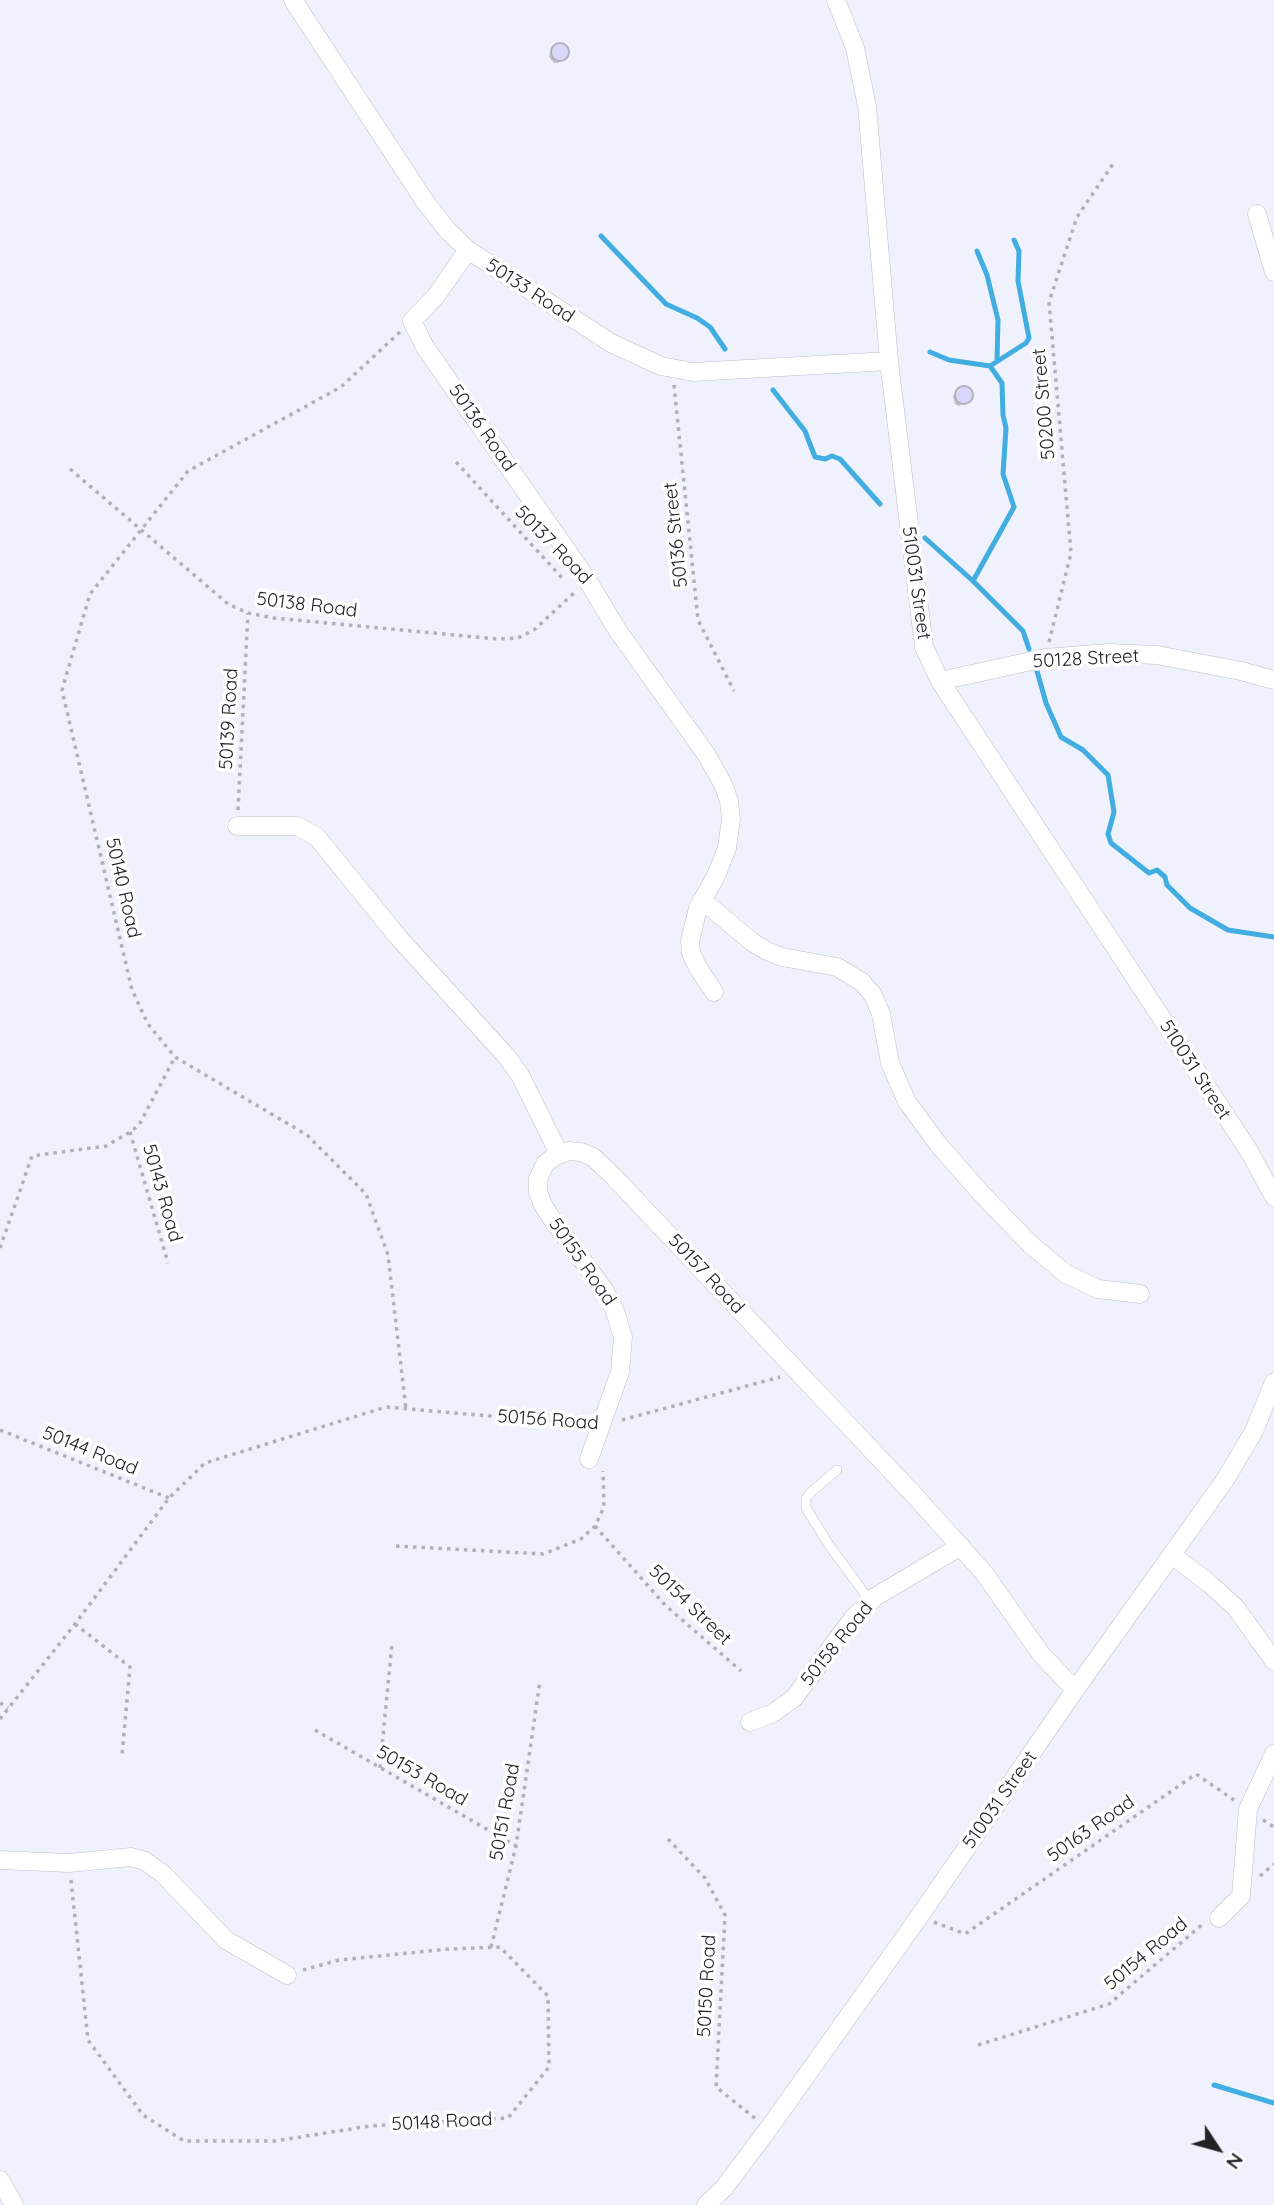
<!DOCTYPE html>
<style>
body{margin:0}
#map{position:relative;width:1274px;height:2205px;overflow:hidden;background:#eff2fc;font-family:Quicksand,sans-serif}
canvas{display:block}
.north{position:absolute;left:1183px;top:2114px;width:70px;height:70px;-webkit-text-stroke:5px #fff;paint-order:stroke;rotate:126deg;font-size:19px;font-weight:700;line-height:28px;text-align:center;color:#222327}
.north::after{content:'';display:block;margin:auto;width:24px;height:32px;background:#222327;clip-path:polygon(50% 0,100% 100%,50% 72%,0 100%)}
</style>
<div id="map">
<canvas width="1274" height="2205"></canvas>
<div class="north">N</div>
</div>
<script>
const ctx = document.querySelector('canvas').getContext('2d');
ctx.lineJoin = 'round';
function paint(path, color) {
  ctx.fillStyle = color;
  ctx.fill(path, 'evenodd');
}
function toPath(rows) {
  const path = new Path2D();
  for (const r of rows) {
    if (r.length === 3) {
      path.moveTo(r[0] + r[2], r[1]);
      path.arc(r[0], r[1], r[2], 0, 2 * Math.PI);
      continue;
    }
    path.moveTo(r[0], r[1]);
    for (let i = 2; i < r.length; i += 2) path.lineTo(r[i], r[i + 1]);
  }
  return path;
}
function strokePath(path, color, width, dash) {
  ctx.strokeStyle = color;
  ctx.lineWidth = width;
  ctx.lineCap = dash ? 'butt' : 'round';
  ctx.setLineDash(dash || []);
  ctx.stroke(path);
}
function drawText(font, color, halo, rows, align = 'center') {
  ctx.font = font + ' Quicksand,sans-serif';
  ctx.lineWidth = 7;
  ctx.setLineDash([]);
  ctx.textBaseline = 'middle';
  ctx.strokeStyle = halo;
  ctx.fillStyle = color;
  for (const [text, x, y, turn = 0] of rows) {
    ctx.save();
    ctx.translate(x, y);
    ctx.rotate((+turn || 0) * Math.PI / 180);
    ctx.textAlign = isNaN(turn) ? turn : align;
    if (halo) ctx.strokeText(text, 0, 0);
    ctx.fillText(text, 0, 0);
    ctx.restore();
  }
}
paint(toPath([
 [560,44,564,45,568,51,566,56,558,63,554,63,549,57,550,53],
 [963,387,967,388,971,394,968,401,959,406,955,404,953,396]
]), '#0003');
strokePath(toPath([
 [601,236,666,304,697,318,710,327,725,349],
 [977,251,987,275,998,320,997,361],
 [930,352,949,360,990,366,1002,383,1003,415,1006,428,1003,474,1014,507,973,581],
 [990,366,1026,343,1029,338,1018,281,1019,251,1014,240],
 [773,390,805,431,815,457,825,459,832,456,840,459,880,504],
 [925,538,973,581,1023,631,1029,649],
 [1037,671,1046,703,1061,737,1083,750,1108,775,1114,812,1108,834,1111,843,1149,873,1157,870,1165,877,1167,885,1190,908,1228,930,1274,937],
 [1214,2085,1274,2103]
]), '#41ade0', 5);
const building = toPath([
 [560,52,9],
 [964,395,9]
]);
paint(building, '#d7d8fc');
strokePath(building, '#b0b1ba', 2);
const service = toPath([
 [837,1470,810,1493,806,1499,806,1508,829,1545,870,1601]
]);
const minor = toPath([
 [293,0,426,203,448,231,468,250,611,343,661,366,693,372,889,361],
 [836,0,855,48,867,106,889,361,924,647,940,681,1249,1151,1274,1197],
 [1257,214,1274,272],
 [468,250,436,296,412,321,425,347,586,578,618,631,706,754,723,784,729,801,731,819,727,848,716,876,698,908,690,941,691,953,697,966,714,992],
 [940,681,1045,658,1108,653,1157,655,1241,671,1274,680],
 [237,826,297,826,317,837,398,937,507,1057,520,1075,559,1154],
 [702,900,752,942,767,951,782,957,837,967,862,982,873,995,881,1014,890,1063,907,1102,938,1144,979,1191,1030,1244,1066,1274,1098,1289,1140,1294],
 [589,1459,620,1372,623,1337,615,1311,605,1291,552,1219,543,1205,538,1192,538,1179,545,1164,555,1156,569,1151,581,1152,593,1157,614,1177,915,1496,984,1573,1041,1654,1075,1690],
 [1172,1555,1210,1584,1236,1608,1274,1661],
 [750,1722,773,1713,794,1698,853,1618,875,1597,961,1546],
 [0,1860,69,1863,131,1857,145,1861,163,1874,226,1940,287,1975],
 [1219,1918,1241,1896,1248,1809,1274,1754],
 [0,2180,14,2205],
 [706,2205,724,2188,769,2128,919,1917,1075,1690,1225,1480,1254,1431,1274,1382]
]);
strokePath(service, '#bdbfc8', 10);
strokePath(minor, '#bdbfc8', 19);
strokePath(toPath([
 [400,332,341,387,188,471,90,594,62,690,132,990,148,1024,175,1057,307,1135,366,1194,388,1255,406,1409],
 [674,385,698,620,734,691],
 [456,462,564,580],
 [70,469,228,604,248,613,274,618,497,639,518,638,534,630,575,592],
 [1049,642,1071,553,1049,302,1077,217,1115,161],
 [238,810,248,613],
 [130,1132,168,1263],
 [0,1248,32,1156,106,1146,130,1132,139,1125,175,1057],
 [622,1420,780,1377],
 [0,1430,169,1498],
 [595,1526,665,1605,741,1671],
 [396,1546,543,1554,581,1539,595,1526,604,1507,603,1471],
 [75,1624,130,1667,122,1755],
 [0,1703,8,1708],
 [0,1719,75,1624,169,1498,205,1463,386,1407,583,1424],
 [315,1730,516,1846],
 [380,1768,392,1643],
 [1263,1820,1274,1827],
 [668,1839,705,1878,725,1915,716,2087,756,2119],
 [1260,1876,1274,1864],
 [71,1880,88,2040,143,2115,184,2141,275,2141,370,2126,508,2118,549,2067,548,1996,500,1947,449,1949,339,1960,303,1970],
 [934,1922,965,1934,1196,1774,1234,1800],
 [491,1947,516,1846,540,1681],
 [978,2045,1109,2004,1203,1924]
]), '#b0b2ba', 3.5, [3.5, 5]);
strokePath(service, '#fff', 9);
strokePath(minor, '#fff', 18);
drawText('19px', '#222327', '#fff', [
 ["50133 Road",530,291,33],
 ["50200 Street",1044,404,-95],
 ["50136 Road",482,428,55],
 ["50136 Street",676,535,-96],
 ["50137 Road",553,545,46],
 ["510031 Street",916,583,82],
 ["50138 Road",307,605,7],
 ["50128 Street",1086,659,-3],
 ["50139 Road",229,719,-87],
 ["50140 Road",123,888,77],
 ["510031 Street",1195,1070,57],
 ["50143 Road",162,1193,74],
 ["50155 Road",582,1262,55],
 ["50157 Road",706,1274,47],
 ["50156 Road",548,1420,4],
 ["50144 Road",90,1451,22],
 ["50154 Street",690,1605,44],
 ["50158 Road",837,1644,-51],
 ["50153 Road",422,1776,30],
 ["510031 Street",1000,1800,-55],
 ["50151 Road",505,1812,-80],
 ["50163 Road",1091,1829,-35],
 ["50154 Road",1146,1954,-40],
 ["50150 Road",707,1986,-87],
 ["50148 Road",442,2122,-3]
]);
</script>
